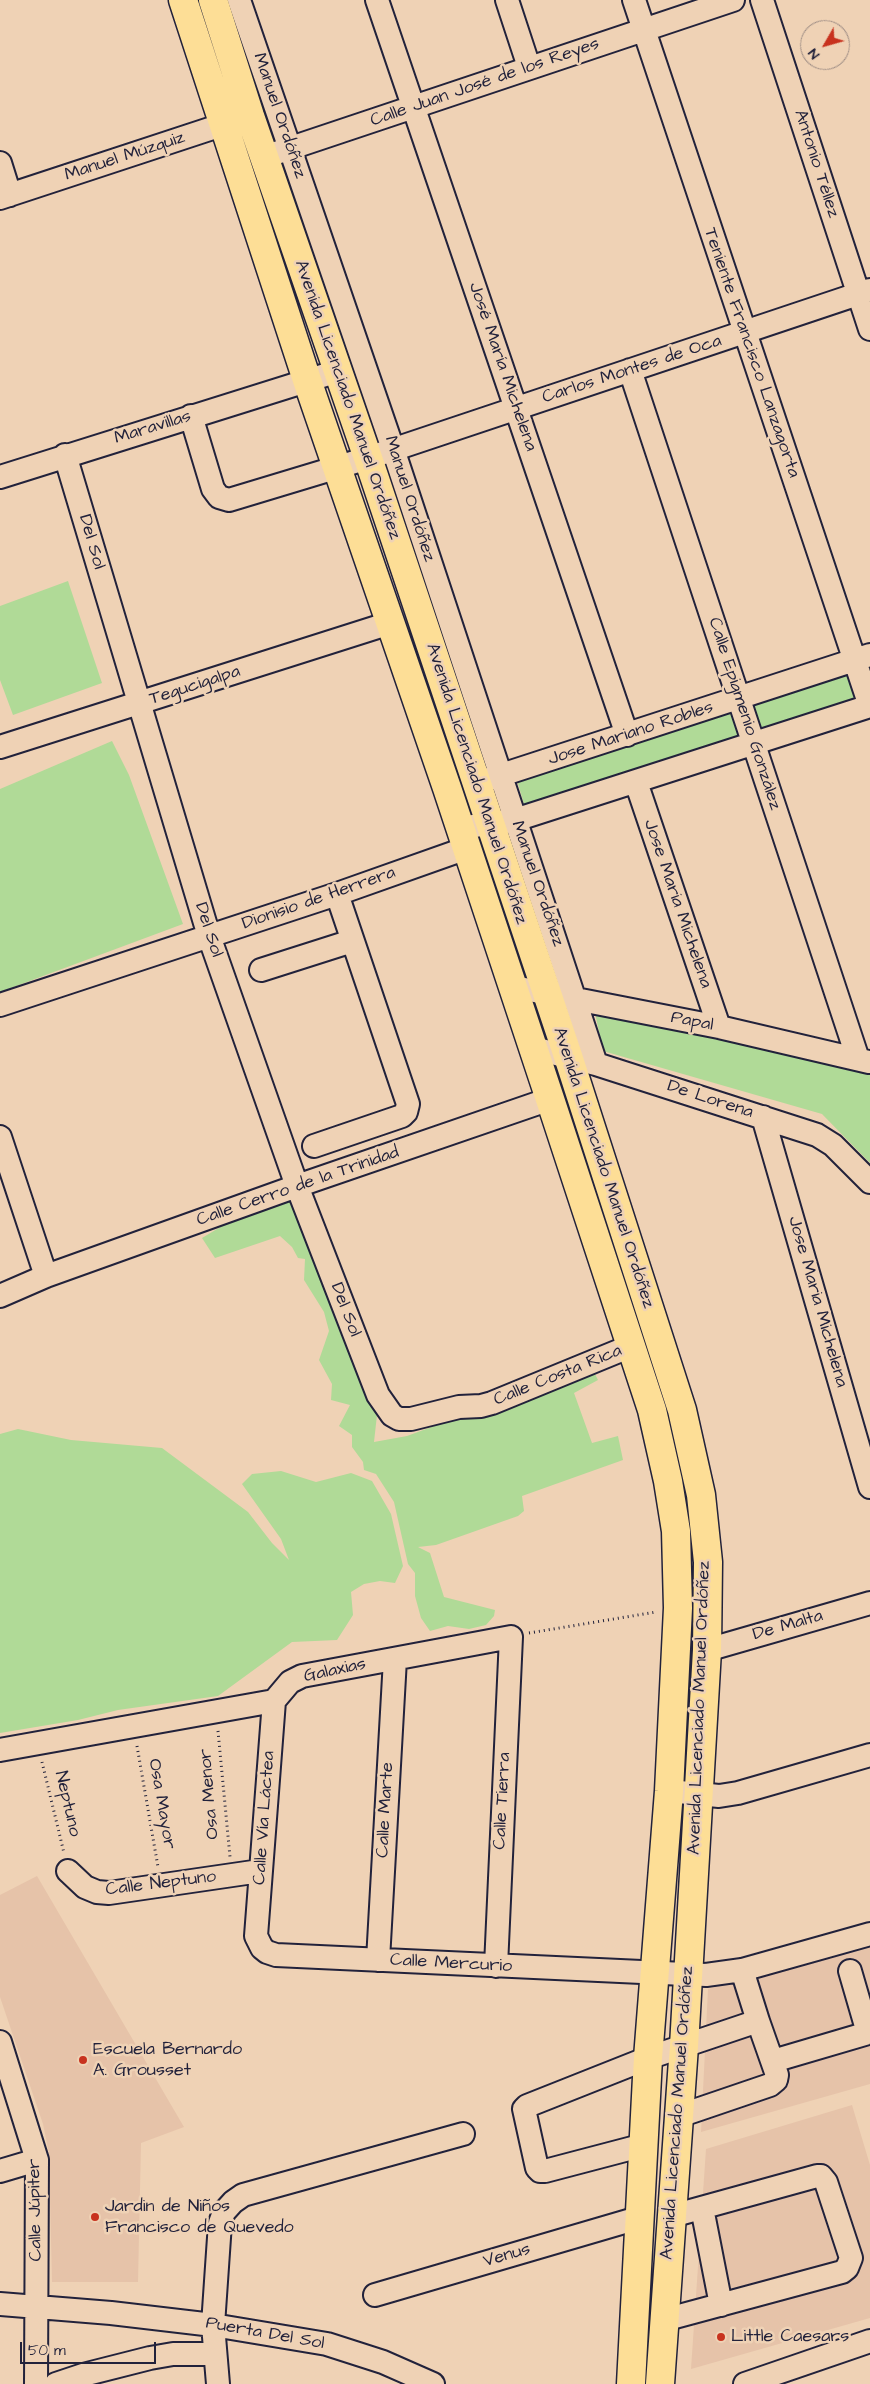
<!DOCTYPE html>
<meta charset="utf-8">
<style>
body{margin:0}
#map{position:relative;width:870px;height:2384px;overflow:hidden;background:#efd2b5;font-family:"Architects Daughter",sans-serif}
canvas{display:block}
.north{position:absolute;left:800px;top:20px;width:50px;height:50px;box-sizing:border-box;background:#efd2b5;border:1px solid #9d8c84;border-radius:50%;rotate:232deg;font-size:14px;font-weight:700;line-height:20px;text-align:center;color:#22223b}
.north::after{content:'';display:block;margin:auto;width:18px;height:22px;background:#c8321e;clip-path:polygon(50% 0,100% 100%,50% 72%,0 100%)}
.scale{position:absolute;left:20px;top:2342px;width:136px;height:22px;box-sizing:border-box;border:2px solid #22223b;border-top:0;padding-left:6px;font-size:15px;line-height:18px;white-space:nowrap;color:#22223b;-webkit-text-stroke:4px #efd2b5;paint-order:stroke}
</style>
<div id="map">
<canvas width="870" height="2384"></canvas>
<div class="north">N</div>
<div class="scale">50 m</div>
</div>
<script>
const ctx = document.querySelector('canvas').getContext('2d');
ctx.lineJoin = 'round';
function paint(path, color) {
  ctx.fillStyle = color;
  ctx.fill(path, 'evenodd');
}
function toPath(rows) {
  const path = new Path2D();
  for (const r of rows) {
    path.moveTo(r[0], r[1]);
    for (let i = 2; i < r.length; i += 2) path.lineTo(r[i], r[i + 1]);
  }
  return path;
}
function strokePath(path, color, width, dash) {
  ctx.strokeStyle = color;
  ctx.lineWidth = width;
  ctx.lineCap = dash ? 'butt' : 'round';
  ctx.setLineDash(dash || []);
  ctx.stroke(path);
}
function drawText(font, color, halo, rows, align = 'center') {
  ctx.font = font + ' "Architects Daughter",sans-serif';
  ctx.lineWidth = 5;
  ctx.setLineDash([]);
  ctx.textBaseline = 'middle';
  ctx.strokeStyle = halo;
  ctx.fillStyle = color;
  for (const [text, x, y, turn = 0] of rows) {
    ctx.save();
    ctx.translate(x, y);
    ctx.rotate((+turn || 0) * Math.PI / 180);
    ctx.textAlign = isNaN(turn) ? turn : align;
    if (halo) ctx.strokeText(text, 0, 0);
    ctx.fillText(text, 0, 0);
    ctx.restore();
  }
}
paint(toPath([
 [37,1876,184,2127,141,2143,138,2282,52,2282,49,2153,43,2124,0,1997,0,1895],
 [870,1944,870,2084,701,2132,708,1989],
 [852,2105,870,2165,870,2318,691,2369,706,2149]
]), '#e6c3a9');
paint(toPath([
 [68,581,102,683,13,715,0,680,0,606],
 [870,659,870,697,526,811,516,777],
 [112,741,129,775,183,924,0,992,0,789],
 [594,1008,870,1073,870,1163,822,1114,603,1051],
 [298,1196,382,1405,377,1415,374,1442,407,1436,592,1368,598,1380,574,1393,592,1443,618,1436,623,1460,522,1496,524,1511,518,1516,436,1545,418,1547,430,1553,444,1597,495,1610,494,1616,486,1625,469,1629,448,1626,430,1631,421,1618,415,1596,415,1573,408,1564,394,1502,376,1474,364,1470,363,1462,352,1447,352,1435,339,1426,350,1405,331,1400,332,1384,319,1360,329,1331,324,1312,304,1280,305,1259,298,1258,292,1247,280,1236,215,1258,202,1238,237,1217],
 [18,1429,71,1440,162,1448,248,1512,272,1543,289,1560,281,1539,242,1484,252,1474,281,1471,316,1482,351,1473,372,1481,391,1514,403,1566,395,1583,380,1581,364,1584,351,1592,353,1615,337,1640,292,1642,218,1696,118,1710,78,1720,0,1733,0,1434]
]), '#b0da97');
const minor = toPath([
 [239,0,393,449,596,1064],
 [377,0,627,735],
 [507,0,529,67],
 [634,0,870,706],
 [762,0,870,329],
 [276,153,733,0],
 [0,163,10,195],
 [0,198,240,119],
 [630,370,858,1059],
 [191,416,213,489,219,497,229,500,368,458,870,290],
 [65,455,209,936,297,1186,378,1395,392,1415,399,1419,411,1419,459,1407,481,1406,492,1403,631,1346],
 [0,477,338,371],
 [0,747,390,623],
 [486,780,870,655],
 [636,782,719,1027],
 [460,828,515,820,870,706],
 [261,970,352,941],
 [514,987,719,1027,869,1062],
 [0,1005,337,894,467,848],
 [533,1048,596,1064,817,1135,833,1145,870,1182],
 [763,1117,870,1487],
 [0,1137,46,1276],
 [314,1146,402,1116,406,1112,408,1104,337,894],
 [0,1296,46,1276,297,1186,550,1099],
 [707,1650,870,1603],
 [274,1701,256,1936,262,1948,267,1952,276,1955,706,1975,742,1970,870,1934],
 [0,1750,274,1701,290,1682,302,1676,511,1637,496,1966],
 [669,1791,719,1796,738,1793,870,1755],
 [68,1871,85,1887,97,1892,109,1893,260,1871],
 [378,1960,395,1659],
 [742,1970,758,2021],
 [850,1971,868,2033,870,2032],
 [0,2042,37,2160,36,2384],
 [773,2061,868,2033],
 [644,2145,545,2171,540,2171,537,2168,524,2109,527,2106,648,2058,758,2021,777,2075,776,2080,770,2085,679,2116],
 [0,2171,37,2160],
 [702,2208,721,2305],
 [375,2295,638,2218],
 [0,2304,111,2313,213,2325,327,2344,383,2362,433,2384],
 [664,2320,842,2272,847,2268,851,2258,826,2182,821,2176,817,2176,672,2216],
 [56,2384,83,2375,150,2358,173,2354,215,2354],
 [218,2384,213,2325,220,2223,224,2212,233,2202,243,2195,463,2134],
 [745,2384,870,2341]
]);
const major = toPath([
 [183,0,307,380,447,788,550,1099,652,1410,668,1481,676,1531,678,1608,669,1791,648,2058,631,2384],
 [213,0,250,116,368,458,568,1056,682,1410,701,1495,708,1562,707,1650,684,2046,660,2384]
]);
strokePath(minor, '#22223b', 26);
strokePath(major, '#22223b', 31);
strokePath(toPath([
 [529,1633,656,1612],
 [218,1731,230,1857],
 [137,1746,158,1867],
 [42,1762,64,1853]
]), '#22223b', 3, [1, 4]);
strokePath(minor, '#efd2b5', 22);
strokePath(major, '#fdde96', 28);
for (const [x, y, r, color] of [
 [83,2060,5,"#c8321e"],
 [95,2217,5,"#c8321e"],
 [721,2337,5,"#c8321e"]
]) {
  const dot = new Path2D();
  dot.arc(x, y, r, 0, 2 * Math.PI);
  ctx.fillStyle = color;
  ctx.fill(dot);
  strokePath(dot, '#efd2b5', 2);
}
drawText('18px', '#22223b', '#efd2b5', [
 ["Calle Juan José de los Reyes",485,83,-19],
 ["Manuel Ordóñez",279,116,71],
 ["Manuel Múzquiz",125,157,-18],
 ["Antonio Téllez",816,164,72],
 ["Teniente Francisco Lanzagorta",751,353,71],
 ["José María Michelena",502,367,71],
 ["Carlos Montes de Oca",632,370,-18],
 ["Avenida Licenciado Manuel Ordóñez",347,400,71],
 ["Maravillas",153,428,-17],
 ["Manuel Ordóñez",409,499,72],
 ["Del Sol",91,542,74],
 ["Tegucigalpa",195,686,-18],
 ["Calle Epigmenio González",744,714,72],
 ["Jose Mariano Robles",631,734,-18],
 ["Avenida Licenciado Manuel Ordóñez",476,784,72],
 ["Manuel Ordóñez",537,884,71],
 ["Dionisio de Herrera",319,899,-19],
 ["Jose Maria Michelena",677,904,71],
 ["Del Sol",208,930,72],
 ["Papal",692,1022,11],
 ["De Lorena",710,1100,18],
 ["Avenida Licenciado Manuel Ordóñez",603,1168,72],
 ["Calle Cerro de la Trinidad",298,1187,-19],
 ["Jose Maria Michelena",817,1302,74],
 ["Del Sol",345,1310,69],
 ["Calle Costa Rica",558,1376,-22],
 ["De Malta",788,1626,-16],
 ["Galaxias",335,1671,-12],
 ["Avenida Licenciado Manuel Ordóñez",700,1708,-88],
 ["Osa Menor",210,1794,-95],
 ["Calle Tierra",503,1801,-87],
 ["Neptuno",67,1804,77],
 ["Osa Mayor",161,1804,80],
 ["Calle Marte",386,1810,-87],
 ["Calle Vía Láctea",265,1818,-86],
 ["Calle Neptuno",161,1884,-7],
 ["Calle Mercurio",451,1964,3],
 ["Avenida Licenciado Manuel Ordóñez",678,2113,-86],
 ["Calle Júpiter",36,2210,-91],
 ["Venus",507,2256,-16],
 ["Puerta Del Sol",265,2334,10]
]);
drawText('18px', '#22223b', '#efd2b5', [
 ["Escuela Bernardo",93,2050],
 ["A. Grousset",93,2071],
 ["Jardin de Niños",105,2207],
 ["Francisco de Quevedo",105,2228],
 ["Little Caesars",731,2337]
], 'left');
</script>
